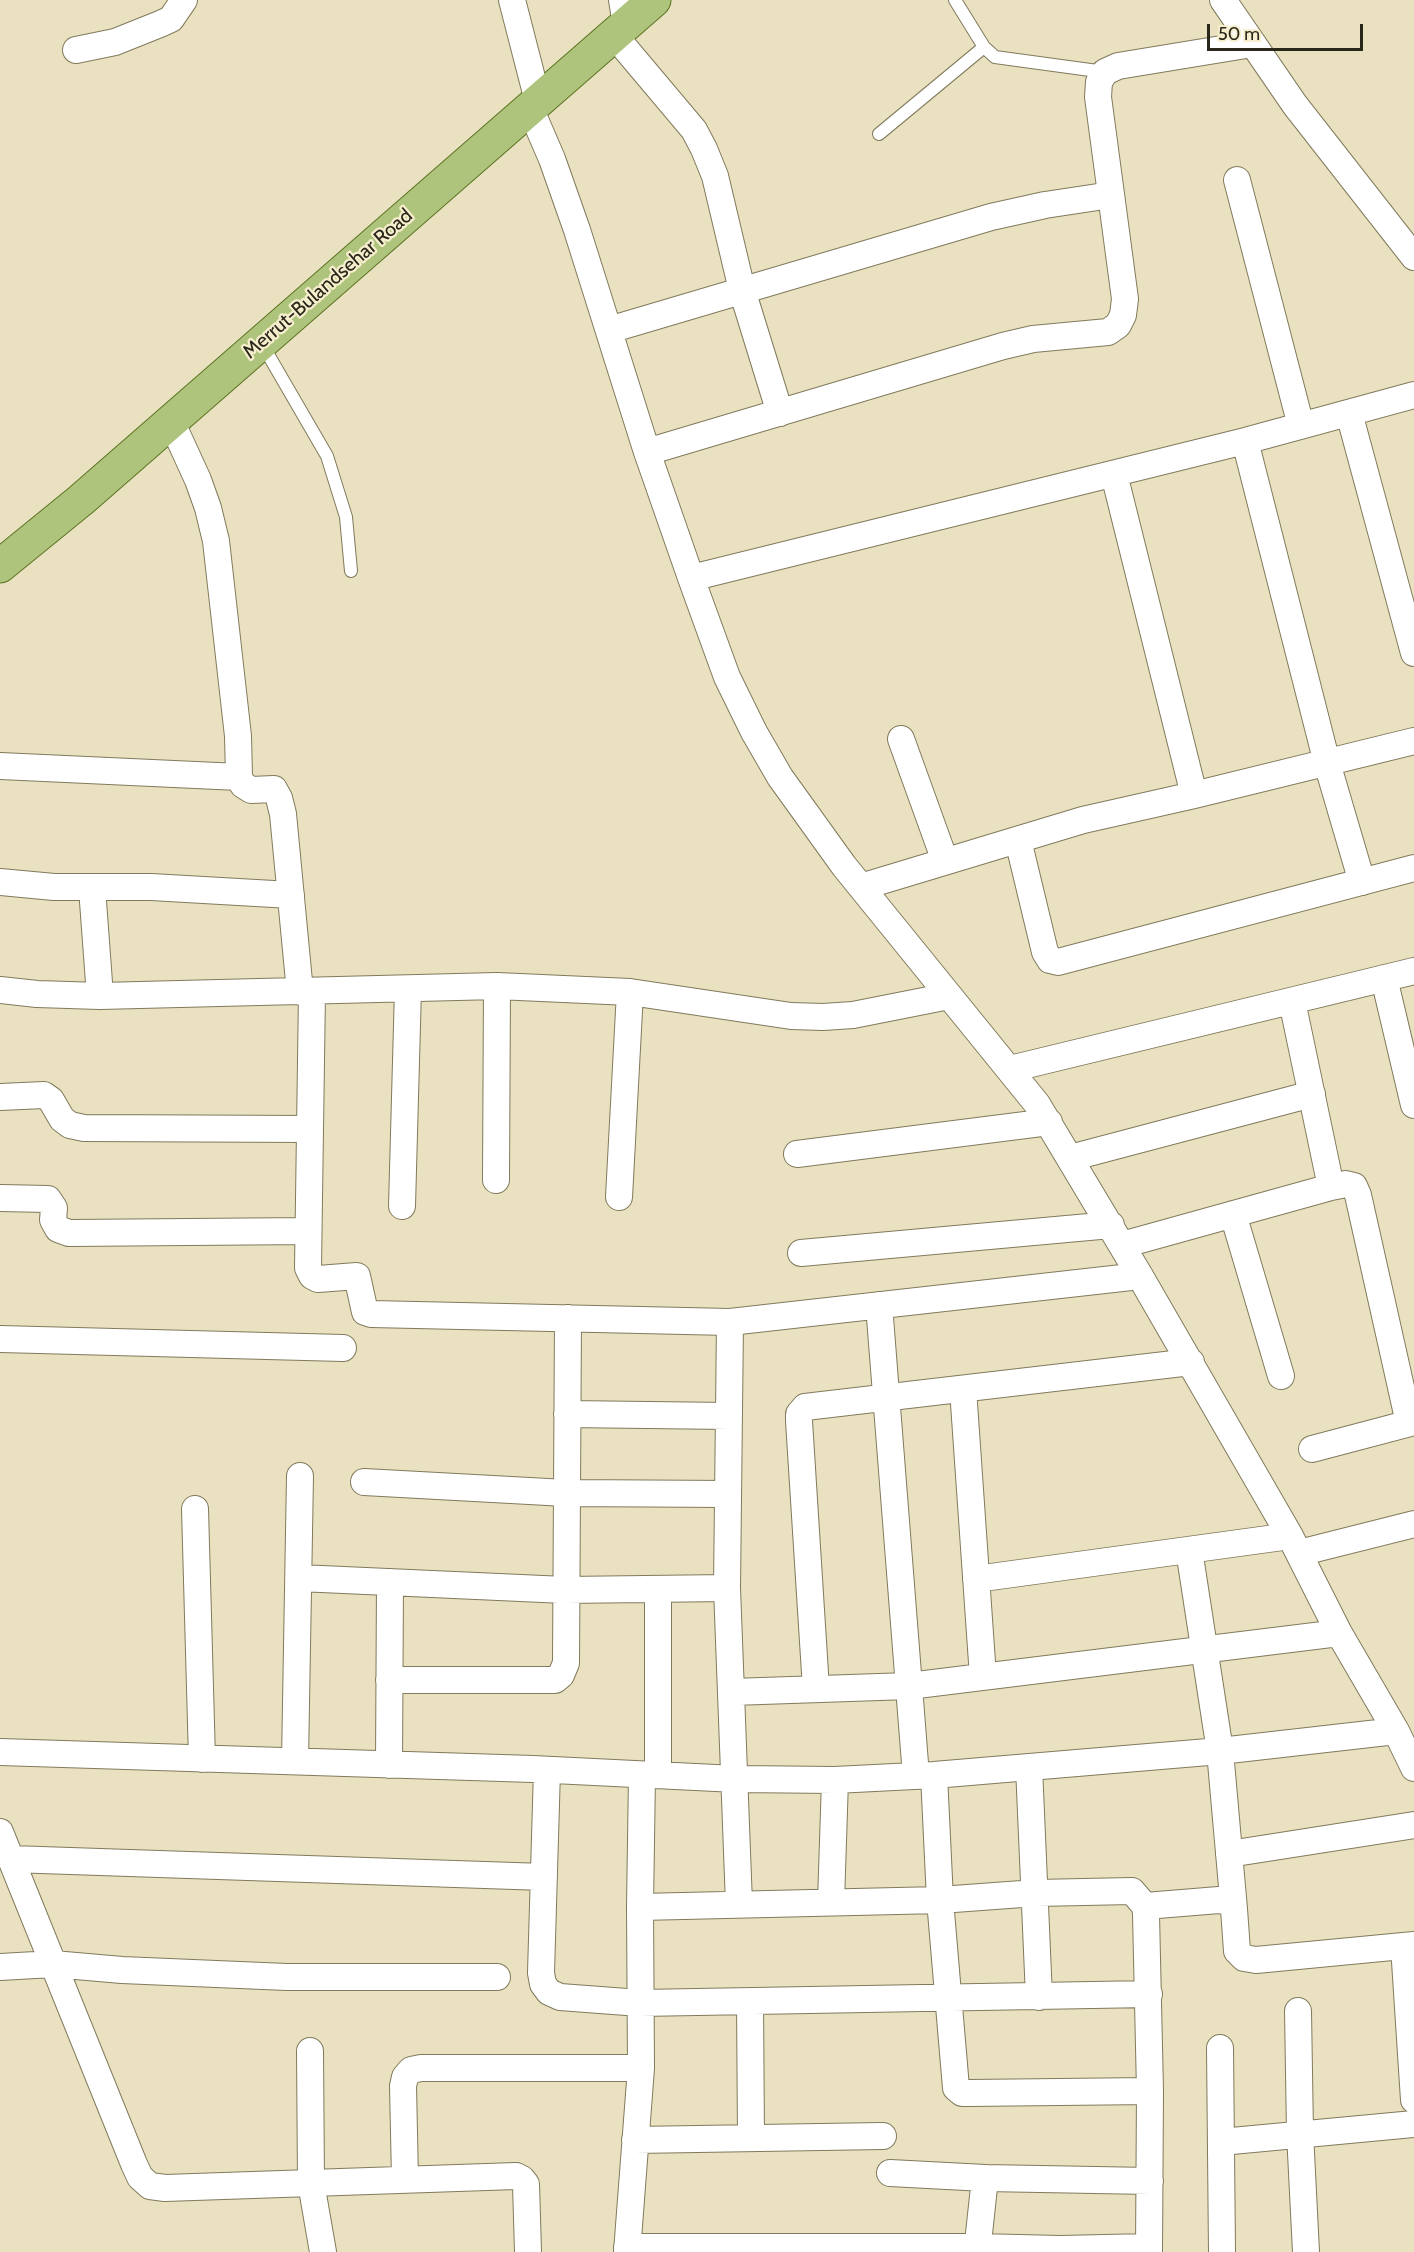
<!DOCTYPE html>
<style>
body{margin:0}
#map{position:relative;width:1414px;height:2252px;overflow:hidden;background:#e9e1c0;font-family:Cabin,sans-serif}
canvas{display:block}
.scale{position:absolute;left:1207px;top:24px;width:156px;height:27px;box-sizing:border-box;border:3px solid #29261a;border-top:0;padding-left:8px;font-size:18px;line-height:21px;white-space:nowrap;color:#29261a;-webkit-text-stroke:4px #f6eecd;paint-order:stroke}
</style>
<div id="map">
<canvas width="1414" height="2252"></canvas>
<div class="scale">50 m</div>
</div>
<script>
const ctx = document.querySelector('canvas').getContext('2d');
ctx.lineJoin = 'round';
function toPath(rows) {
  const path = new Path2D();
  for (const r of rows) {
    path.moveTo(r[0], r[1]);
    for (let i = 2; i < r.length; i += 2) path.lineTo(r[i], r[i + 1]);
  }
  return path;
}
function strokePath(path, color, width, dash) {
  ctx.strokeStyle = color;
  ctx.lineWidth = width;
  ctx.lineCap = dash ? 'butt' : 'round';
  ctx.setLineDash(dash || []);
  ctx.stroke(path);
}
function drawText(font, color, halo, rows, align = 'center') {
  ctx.font = font + ' Cabin,sans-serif';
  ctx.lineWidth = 4.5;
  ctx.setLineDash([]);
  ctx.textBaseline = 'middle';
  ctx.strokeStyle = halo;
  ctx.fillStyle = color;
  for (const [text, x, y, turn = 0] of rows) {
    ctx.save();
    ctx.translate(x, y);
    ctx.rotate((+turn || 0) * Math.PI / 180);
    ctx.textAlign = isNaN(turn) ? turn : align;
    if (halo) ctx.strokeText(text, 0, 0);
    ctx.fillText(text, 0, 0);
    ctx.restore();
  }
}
const lane = toPath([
 [955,0,984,47,995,57,1105,72],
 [879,134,984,47],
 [262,344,327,456,346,517,351,571]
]);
const street = toPath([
 [512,0,538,101],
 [622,0,626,25],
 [1223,0,1295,105,1414,257],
 [614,35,694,130,704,149,715,176,742,290,780,413],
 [76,50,115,42,160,24,171,19,184,0],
 [530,108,552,159,577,230,647,452,691,578,727,677,754,732,780,777,844,866,1037,1104,1140,1276,1290,1536,1339,1633,1396,1731,1414,1768],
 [1237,180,1301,426],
 [609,330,991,217,1045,205,1111,195],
 [1349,413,1414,653],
 [171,421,198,480,208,508,216,541,238,736,239,777,243,785,251,790,274,789,279,798,283,814,300,992],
 [1245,441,1327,763,1362,882],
 [647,452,1003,346,1033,339,1108,332,1118,325,1123,315,1125,299,1098,97,1099,82,1105,72,1118,66,1252,44],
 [1114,474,1194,795],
 [691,578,1245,441,1414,395],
 [901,739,945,861],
 [0,766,239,777],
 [1018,840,1045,952,1050,960,1058,962,1414,868],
 [0,882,54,887,151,887,291,895],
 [861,887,1083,820,1194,795,1414,741],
 [92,888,100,996],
 [1384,978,1414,1105],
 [0,990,37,994,100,996,497,986,630,992,791,1016,823,1017,853,1015,949,996],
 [312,992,308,1268,312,1276,318,1279,357,1276,365,1312,371,1314,730,1322,1140,1276],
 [1292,1001,1331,1187],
 [1010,1069,1414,971],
 [0,1097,44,1095,51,1100,62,1119,70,1125,84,1128,310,1129],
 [797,1154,1049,1122],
 [1070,1158,1312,1094],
 [496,1180,497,986],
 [619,1197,630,992],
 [0,1198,48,1199,54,1208,53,1220,58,1229,69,1233,308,1231],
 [402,1206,408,989],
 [1233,1214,1281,1376],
 [1122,1245,1331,1187,1346,1184,1354,1186,1358,1195,1409,1423],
 [801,1253,1111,1225],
 [879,1305,916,1776],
 [730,1322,727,1588,739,1904],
 [0,1339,343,1348],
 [963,1389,983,1677],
 [567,1414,729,1416],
 [1312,1449,1414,1422],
 [364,1482,566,1493,728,1494],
 [195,1509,202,1759],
 [1189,1550,1220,1751,1234,1909],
 [1299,1553,1414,1524],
 [299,1578,565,1590,727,1588],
 [976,1579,1290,1536],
 [389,1680,555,1680,561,1675,566,1663,568,1318],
 [816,1689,799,1421,799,1414,805,1407,1191,1362],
 [732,1692,909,1686,1339,1633],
 [0,1752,533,1769,736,1779,835,1780,934,1775,1220,1751,1396,1731],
 [295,1761,300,1476],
 [389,1765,390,1582],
 [1029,1767,1039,1997],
 [547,1770,541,1973,543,1984,549,1992,560,1997,640,2003,1149,1994],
 [658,1775,658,1589],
 [934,1775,940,1900,956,2088,962,2093,969,2093,1150,2091],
 [0,1832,134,2164,140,2177,150,2186,165,2188,516,2176,522,2179,526,2184,528,2252],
 [1229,1854,1414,1825],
 [11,1859,544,1877],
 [831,1902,835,1780],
 [1145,1906,1219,1900,1229,1902,1234,1909,1237,1951,1244,1958,1256,1960,1414,1945],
 [640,1907,940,1900,1036,1893,1132,1891,1145,1906,1146,1914,1150,2091,1149,2252],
 [1404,1946,1414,2100],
 [0,1967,53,1964,122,1970,287,1977,497,1977],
 [750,2002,751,2138],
 [1298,2011,1300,2133,1306,2252],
 [1220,2048,1222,2252],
 [310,2051,311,2183,323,2252],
 [635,2140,883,2136],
 [1221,2142,1414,2124],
 [890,2173,985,2178,1150,2181],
 [405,2179,403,2086,405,2077,411,2070,421,2068,641,2068],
 [627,2247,977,2247,1060,2249,1149,2247],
 [627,2252,641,2068,640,1907,642,1775],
 [977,2252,985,2178]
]);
const primary = toPath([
 [0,566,81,500,654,0]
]);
strokePath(lane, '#817a5c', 14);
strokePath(street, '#817a5c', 28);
strokePath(primary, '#5c7322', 35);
strokePath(lane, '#fff', 12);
strokePath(street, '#fff', 26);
strokePath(primary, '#aec47d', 33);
drawText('20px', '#29261a', '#f6eecd', [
 ["Merrut-Bulandsehar Road",328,284,-41]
]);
</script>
